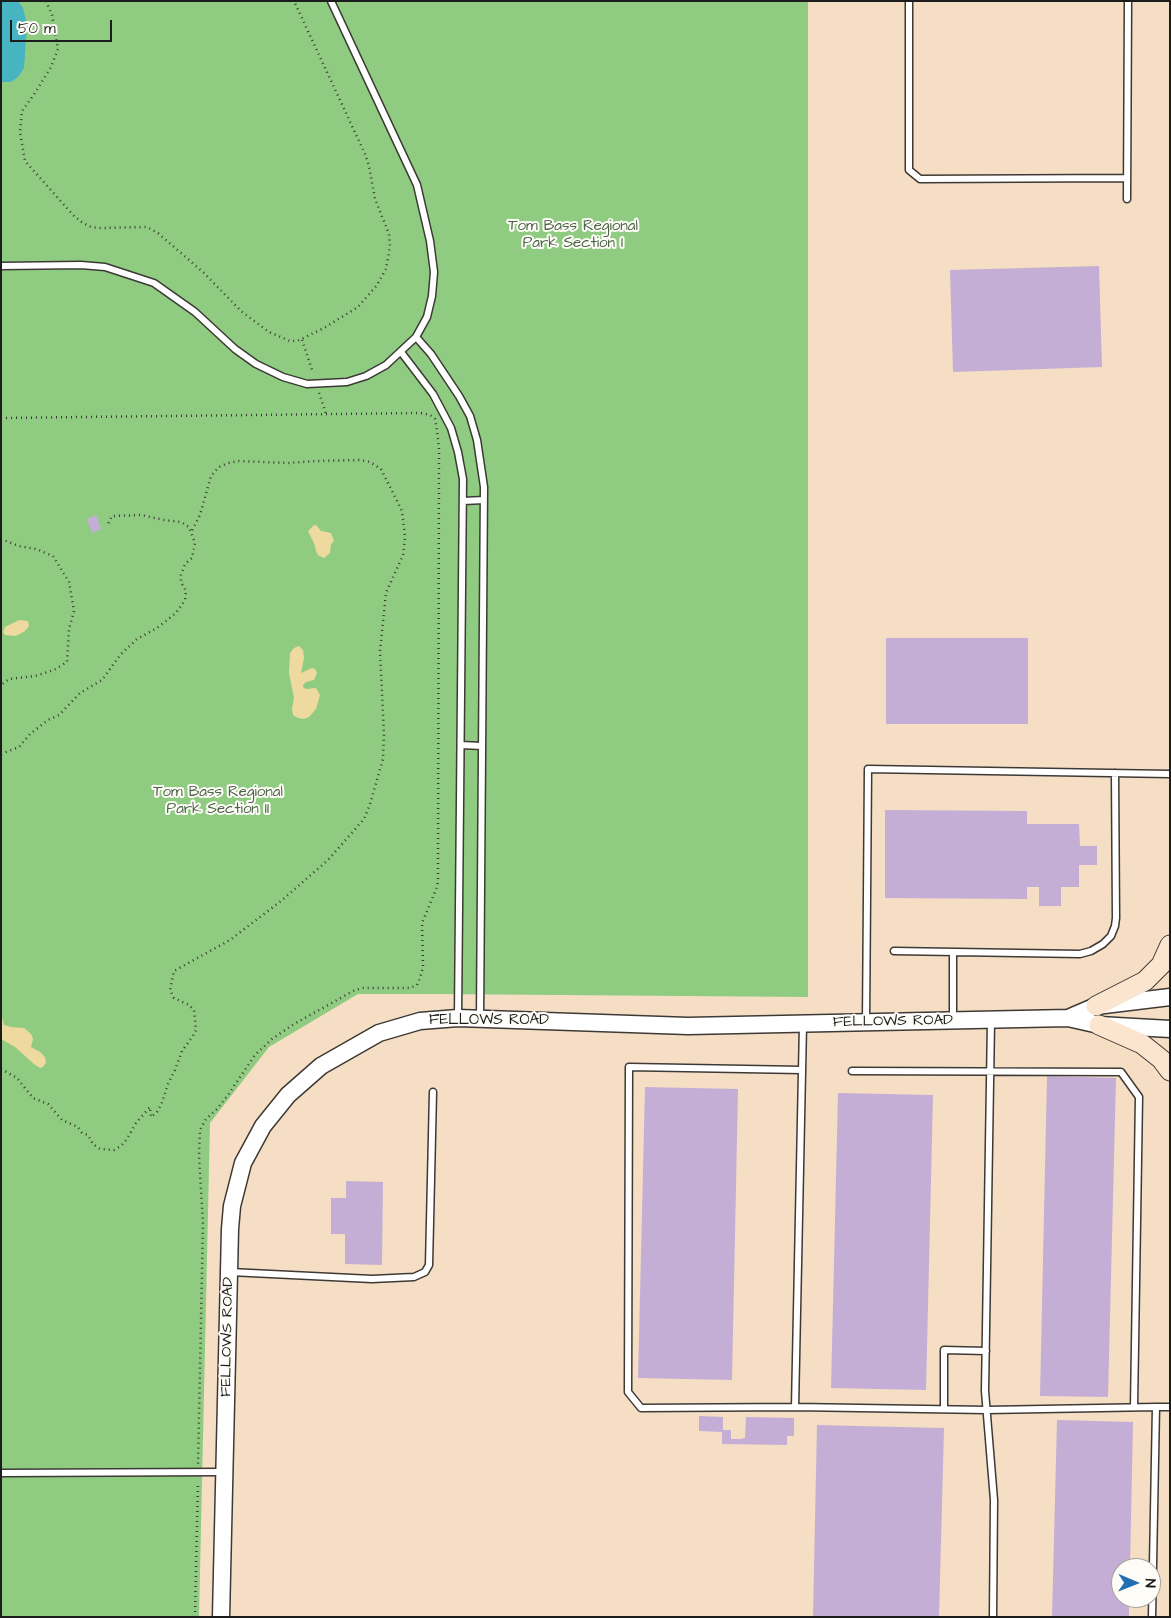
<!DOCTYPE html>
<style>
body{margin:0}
#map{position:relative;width:1171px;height:1618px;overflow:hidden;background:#f5dec4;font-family:"Architects Daughter",sans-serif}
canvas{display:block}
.frame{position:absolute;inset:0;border:2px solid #1c1c1c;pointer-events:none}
.north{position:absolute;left:1111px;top:1558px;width:50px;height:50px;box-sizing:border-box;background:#fdfcf7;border:1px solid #a3a29f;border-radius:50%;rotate:91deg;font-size:14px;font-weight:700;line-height:20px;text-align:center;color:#1c1c1c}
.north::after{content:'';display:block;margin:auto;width:18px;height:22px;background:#1f6fb2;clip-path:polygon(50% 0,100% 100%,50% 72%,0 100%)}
.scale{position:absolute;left:10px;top:20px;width:102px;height:22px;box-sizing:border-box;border:2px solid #1c1c1c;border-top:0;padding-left:6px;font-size:15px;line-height:18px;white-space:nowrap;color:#1c1c1c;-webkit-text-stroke:4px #fdfcf7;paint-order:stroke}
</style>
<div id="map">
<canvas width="1171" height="1618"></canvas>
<div class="frame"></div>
<div class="north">N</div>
<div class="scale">50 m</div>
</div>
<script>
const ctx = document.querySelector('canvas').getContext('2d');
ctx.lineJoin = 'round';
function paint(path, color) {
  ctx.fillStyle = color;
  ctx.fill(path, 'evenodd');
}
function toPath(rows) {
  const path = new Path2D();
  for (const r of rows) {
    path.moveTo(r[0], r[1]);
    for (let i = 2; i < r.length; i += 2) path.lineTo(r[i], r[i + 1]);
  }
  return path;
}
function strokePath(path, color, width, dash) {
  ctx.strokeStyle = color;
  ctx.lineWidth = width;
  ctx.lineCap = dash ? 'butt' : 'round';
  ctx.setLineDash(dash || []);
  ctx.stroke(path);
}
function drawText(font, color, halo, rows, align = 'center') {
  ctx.font = font + ' "Architects Daughter",sans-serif';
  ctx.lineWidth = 4;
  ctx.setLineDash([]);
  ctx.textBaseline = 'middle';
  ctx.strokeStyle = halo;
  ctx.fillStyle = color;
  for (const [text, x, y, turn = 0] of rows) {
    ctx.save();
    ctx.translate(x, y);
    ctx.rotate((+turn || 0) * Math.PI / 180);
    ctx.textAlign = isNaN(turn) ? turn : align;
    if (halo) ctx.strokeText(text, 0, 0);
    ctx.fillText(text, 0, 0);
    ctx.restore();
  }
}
paint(toPath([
 [1,1,808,1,808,997,435,994,358,994,269,1047,210,1123,199,1617,1,1617]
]), '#8fcc82');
paint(toPath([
 [316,525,321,531,331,533,334,541,331,544,330,553,324,558,318,555,316,551,314,543,308,531,313,526],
 [19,620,28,621,29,626,25,631,16,636,5,635,3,632,5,627],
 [299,646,303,650,304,658,301,673,312,668,315,669,317,673,314,680,306,682,303,685,303,687,306,689,316,688,320,695,316,709,309,717,304,719,298,718,293,715,292,709,294,698,289,673,290,653,294,648],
 [1,1013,4,1025,11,1027,24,1028,31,1034,33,1039,31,1047,40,1052,45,1057,46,1063,43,1067,40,1068,34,1064,15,1047,1,1039]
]), '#eeda9e');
paint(toPath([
 [1,1,18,1,23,8,27,24,24,68,18,77,11,82,1,82]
]), '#46b4c1');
paint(toPath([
 [1099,266,1102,367,953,372,950,270],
 [96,515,101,529,92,533,87,519],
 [886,638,1028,638,1028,724,886,724],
 [885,810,1027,811,1027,824,1079,824,1080,846,1097,846,1097,865,1079,865,1079,887,1061,887,1061,906,1039,906,1039,887,1027,887,1027,899,885,898],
 [1047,1076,1116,1078,1108,1397,1040,1396],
 [645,1087,738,1089,732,1380,638,1378],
 [838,1093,933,1095,926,1390,831,1388],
 [346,1181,383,1182,382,1265,345,1264,345,1234,331,1234,331,1198,346,1198],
 [699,1416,723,1417,723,1430,731,1430,731,1439,740,1439,745,1438,746,1417,794,1418,794,1436,787,1436,787,1445,722,1444,722,1432,699,1431],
 [1057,1420,1133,1422,1130,1568,1121,1568,1121,1598,1129,1598,1129,1617,1052,1617],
 [817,1425,944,1428,939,1617,813,1617]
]), '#c5aed6');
const service = toPath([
 [909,1,909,170,920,179,1127,178],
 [1127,199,1128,1],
 [1,266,81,265,105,267,154,283,195,312,235,349,256,364,283,377,307,384,347,382,366,376,386,365,416,337,427,317,432,296,434,272,430,241,417,185,331,1],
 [416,337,431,354,459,396,470,416,477,440,484,487,480,1018],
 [401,352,433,394,451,428,458,452,463,479,458,1016],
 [463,501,484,500],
 [461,745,482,746],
 [894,951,1080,954,1091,951,1103,944,1111,936,1115,926,1116,918,1115,773],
 [953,952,953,1021],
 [991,1021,985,1391,994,1500,993,1617],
 [866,1023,868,769,1170,774],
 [803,1024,795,1407,987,1410,1156,1407],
 [852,1071,1121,1072,1139,1097,1134,1407],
 [230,1272,372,1279,414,1277,425,1272,429,1265,433,1092],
 [795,1407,641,1408,628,1392,629,1067,802,1070],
 [944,1409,944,1350,986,1351],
 [1,1473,223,1472],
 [1152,1617,1156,1407,1170,1407]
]);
const tertiary = toPath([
 [1068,1018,1096,1006,1170,997],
 [221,1617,230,1229,232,1206,243,1163,263,1126,288,1095,321,1066,379,1033,420,1021,458,1018,688,1026,1068,1018,1099,1025,1170,1029]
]);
const secondary = toPath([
 [1096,1006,1145,981,1161,965,1170,945],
 [1099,1025,1142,1044,1161,1059,1170,1071]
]);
strokePath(service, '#3d3935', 9);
strokePath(tertiary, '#3d3935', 19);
strokePath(secondary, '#3d3935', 21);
strokePath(toPath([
 [46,1,52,15,58,49,51,67,35,93,22,111,20,132,25,161,74,216,83,223,91,227,100,228,147,227,158,233,204,273,241,311,269,332,290,341,297,341,324,328,358,307,377,285,386,269,390,246,389,234,375,199,369,166,365,154,294,1],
 [302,340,313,373],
 [319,393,326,414],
 [1,418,421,413,430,415,435,419,437,430,439,448,438,881,437,887,422,923,423,967,420,978,417,985,410,988,363,988,355,990,294,1024,272,1039,255,1055,228,1095,217,1109,206,1119,200,1130,199,1156,203,1224,198,1464],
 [1,539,19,546,36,549,53,556,69,582,74,611,69,629,67,662,54,670,35,676,9,679,1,685],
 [1,754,19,747,30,734,48,720,59,715,80,693,102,680,121,654,137,639,157,628,176,613,185,600,186,591,181,582,181,575,185,564,192,558,195,543,189,527,181,522,164,520,141,515,112,516,108,524],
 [1,1069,17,1078,33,1098,48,1104,62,1120,78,1127,82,1133,88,1135,93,1144,100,1149,114,1150,121,1146,127,1139,136,1123,150,1107,151,1117,157,1112,161,1105,168,1084,175,1070,182,1051,193,1036,196,1030,194,1010,189,1005,174,998,170,990,174,971,230,940,281,901,328,860,364,819,370,804,383,759,384,735,380,651,386,593,403,555,405,537,402,511,381,469,370,462,360,460,316,461,288,463,239,461,228,463,219,467,211,476,200,515,191,533],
 [195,1617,198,1482]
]), '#3d3935', 2.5, [1, 4]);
strokePath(service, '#fff', 6);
strokePath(tertiary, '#fff', 16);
strokePath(secondary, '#fce5cf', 19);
drawText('15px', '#4a6245', '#fdfcf7', [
 ["Tom Bass Regional",573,227],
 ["Park Section I",573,244],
 ["Tom Bass Regional",218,793],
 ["Park Section II",218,810]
]);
drawText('15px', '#1c1c1c', '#fdfcf7', [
 ["FELLOWS ROAD",489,1021],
 ["FELLOWS ROAD",893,1022,-1],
 ["FELLOWS ROAD",228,1337,-89]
]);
</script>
